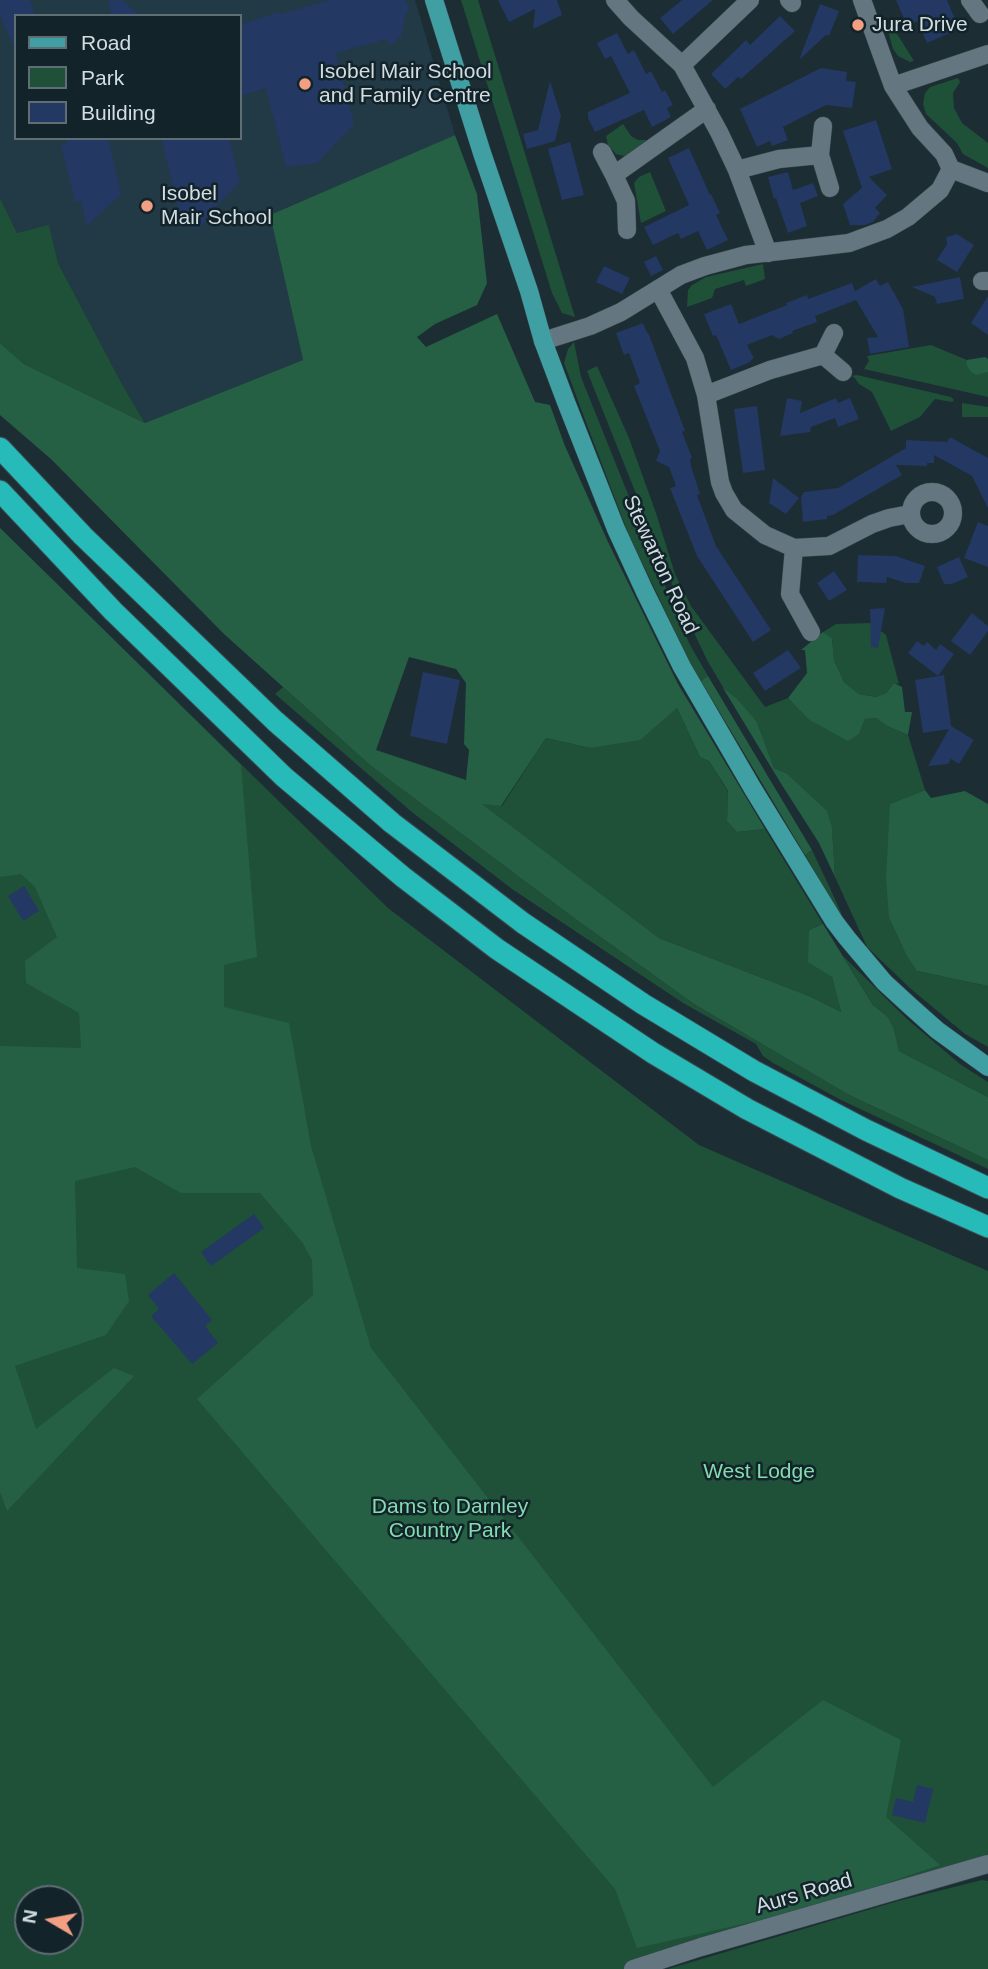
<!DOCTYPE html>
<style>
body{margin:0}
#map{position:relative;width:988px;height:1969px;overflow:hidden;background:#1c2d34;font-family:Arial,sans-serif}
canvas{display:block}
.legend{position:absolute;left:14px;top:14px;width:228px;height:126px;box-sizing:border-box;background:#12232a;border:2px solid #5f6d74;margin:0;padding:9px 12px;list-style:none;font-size:21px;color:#d2dde2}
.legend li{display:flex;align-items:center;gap:14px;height:35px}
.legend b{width:35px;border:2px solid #5f6d74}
.north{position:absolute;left:14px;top:1885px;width:70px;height:70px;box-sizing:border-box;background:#12232a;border:2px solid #5f6d74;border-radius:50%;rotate:280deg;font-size:19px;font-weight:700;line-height:28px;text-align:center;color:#d2dde2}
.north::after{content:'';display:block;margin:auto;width:24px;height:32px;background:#f39f83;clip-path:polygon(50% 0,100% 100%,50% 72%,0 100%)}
</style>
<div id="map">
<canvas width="988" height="1969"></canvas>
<ul class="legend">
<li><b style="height:9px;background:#3f9fa2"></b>Road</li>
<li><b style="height:19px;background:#1f5038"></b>Park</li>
<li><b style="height:19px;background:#233862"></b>Building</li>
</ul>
<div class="north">N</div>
</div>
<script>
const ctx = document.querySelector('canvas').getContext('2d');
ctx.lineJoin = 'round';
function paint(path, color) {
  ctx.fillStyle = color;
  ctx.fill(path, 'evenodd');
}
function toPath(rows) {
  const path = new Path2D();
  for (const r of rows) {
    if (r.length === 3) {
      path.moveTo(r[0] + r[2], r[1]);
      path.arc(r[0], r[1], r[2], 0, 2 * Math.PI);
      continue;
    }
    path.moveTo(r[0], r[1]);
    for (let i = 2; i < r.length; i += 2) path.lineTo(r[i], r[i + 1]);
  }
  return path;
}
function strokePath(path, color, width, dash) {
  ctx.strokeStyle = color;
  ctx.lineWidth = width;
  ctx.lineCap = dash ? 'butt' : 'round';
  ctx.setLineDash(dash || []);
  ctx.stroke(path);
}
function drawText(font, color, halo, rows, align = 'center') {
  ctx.font = font + ' Arial,sans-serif';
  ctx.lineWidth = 5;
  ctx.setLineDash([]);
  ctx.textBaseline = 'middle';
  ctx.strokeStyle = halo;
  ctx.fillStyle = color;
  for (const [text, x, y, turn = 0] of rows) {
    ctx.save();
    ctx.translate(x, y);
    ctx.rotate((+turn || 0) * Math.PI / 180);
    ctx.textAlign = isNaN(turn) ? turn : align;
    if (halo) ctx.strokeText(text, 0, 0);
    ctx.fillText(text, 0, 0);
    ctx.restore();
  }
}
paint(toPath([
 [0,0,415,0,455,135,270,215,303,360,145,423,123,386,58,263,49,226,17,233,0,198],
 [16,16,240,16,240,138,16,138]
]), '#223a45');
paint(toPath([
 [461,0,478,0,575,317,562,313,552,293],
 [884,17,894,29,914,61,910,62,898,56,893,49],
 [958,78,960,82,953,93,954,108,962,123,988,143,988,168,963,154,957,143,926,114,923,104,925,93,930,87],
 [623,124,631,136,638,140,647,140,628,157,616,154,608,145,606,136],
 [650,172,666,211,641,223,634,183,639,177],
 [0,198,17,233,49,225,58,263,123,386,145,423,24,364,0,343],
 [763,264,765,279,746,286,744,280,715,289,712,298,687,307,688,290,692,285,706,277],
 [574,342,581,377,654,559,689,643,708,676,701,681,691,665,628,533,587,425,564,363,568,349],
 [931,345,967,360,966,365,988,372,988,397,864,369,869,361,867,356],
 [597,366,629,438,656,513,675,574,691,606,765,707,788,698,808,719,859,734,865,719,876,718,887,726,908,735,925,790,890,804,917,971,988,986,988,1047,965,1034,911,989,867,947,835,877,832,828,786,773,774,768,757,722,724,689,707,660,678,599,587,371],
 [857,375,951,397,954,400,952,402,935,399,920,417,891,431,872,392,859,384,854,377,850,376],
 [962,403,988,407,988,417,962,417],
 [0,528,388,908,699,1145,988,1271,988,1871,652,1969,0,1969],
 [28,1899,70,1899,70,1941,28,1941],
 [870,623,886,635,899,684,894,683,886,693,876,697,859,694,844,682,834,660,832,638,823,632,836,624],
 [283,687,371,766,574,918,694,1004,849,1095,988,1160,988,1169,841,1100,773,1063,763,1056,756,1044,683,1003,512,889,413,813,275,694],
 [677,708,700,757,709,761,728,792,727,821,737,832,765,829,823,924,809,930,832,977,841,1012,809,996,659,938,480,803,502,806,546,738,590,748],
 [812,850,830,888,846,924,805,855],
 [843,956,907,1019,960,1064,988,1082,988,1097,899,1051,894,1029,888,1017,873,1005],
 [982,1880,988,1881,988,1969,668,1969,898,1901]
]), '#1f5038');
paint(toPath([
 [455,135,477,194,487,283,477,305,435,324,417,337,426,347,497,314,535,402,550,405,565,446,608,542,678,684,765,829,737,832,727,821,728,791,709,761,700,757,677,708,640,740,590,748,546,738,501,806,482,804,659,938,809,996,841,1012,832,977,808,962,809,930,823,924,873,1005,888,1017,894,1029,899,1051,988,1097,988,1160,849,1095,694,1004,574,918,371,766,224,634,52,460,0,415,0,343,24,364,145,423,303,360,270,215],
 [409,657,456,669,466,683,464,744,469,750,466,780,376,750],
 [985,357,988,359,988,372,976,375,971,372,966,364,967,360],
 [0,528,241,765,257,957,224,965,224,1007,289,1023,311,1146,371,1348,713,1787,823,1700,901,1740,886,1817,940,1865,809,1909,637,1948,615,1889,197,1399,313,1295,312,1260,302,1242,260,1193,181,1193,135,1167,75,1181,77,1268,125,1274,129,1301,106,1335,15,1366,36,1429,114,1368,134,1376,7,1511,0,1492,0,1046,81,1048,79,1013,26,983,25,961,57,937,35,887,21,874,0,877],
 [823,632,832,638,834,660,844,682,859,694,876,697,886,693,894,683,902,687,905,712,912,712,908,735,887,726,876,718,865,719,859,734,848,741,808,719,788,698,807,673,805,650,801,650],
 [708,676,812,850,805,855,701,681],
 [723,688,737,699,757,722,774,768,786,773,827,811,832,828,835,877,819,843,780,782],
 [925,790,931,798,965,791,988,804,988,986,917,971,906,954,889,917,886,878,890,804]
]), '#256044');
paint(toPath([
 [0,0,30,0,35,16,16,16,16,51,0,15],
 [108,0,122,0,141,16,112,16],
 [330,0,405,0,410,11,406,13,401,36,390,46,387,39,336,53,354,124,317,163,286,167,266,88,240,96,240,25,279,12,280,14],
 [498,0,557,0,562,15,533,29,535,9,509,22],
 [682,0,713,0,673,34,660,18],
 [896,0,947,0,959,29,927,43,917,21,907,26],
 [820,4,839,11,829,36,826,35,799,60],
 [780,16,795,31,741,79,738,77,725,89,711,74,746,40,750,45],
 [617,33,628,54,634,50,646,74,651,71,662,92,665,90,673,105,667,108,671,117,652,127,644,110,595,132,588,118,588,112,630,93,611,56,605,59,597,43],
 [821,68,847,72,846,81,856,82,852,108,826,105,783,127,788,140,772,146,770,141,757,147,740,109],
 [550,81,561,116,555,141,527,149,523,134,538,130],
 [876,120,892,169,869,177,887,195,875,208,880,213,873,222,865,225,850,225,843,204,862,188,843,131],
 [65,138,108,138,121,194,87,226,81,201,75,202,61,145,67,144],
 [161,138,229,138,240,182,207,215,205,223,201,227,194,229,189,227,182,222],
 [570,142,584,195,562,200,548,149],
 [689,148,710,195,711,194,720,213,716,215,728,240,707,250,698,231,681,239,678,233,653,245,644,227,689,205,668,158],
 [788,172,793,190,813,183,818,196,800,203,807,226,788,233,776,198,774,199,768,177],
 [957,234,974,245,957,272,937,260,947,244,946,237],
 [656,256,663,270,651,276,644,262],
 [604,266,630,278,622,294,596,282],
 [960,277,964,299,937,304,935,297,912,287],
 [876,279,880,286,888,282,903,309,909,347,870,354,867,338,878,337,856,300,815,316,817,322,792,331,793,333,779,339,772,335,747,345,754,358,748,363,731,370,716,335,713,336,704,314,731,304,739,324,787,305,786,303,807,295,808,299,852,283,855,291],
 [988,296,988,335,971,323],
 [643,323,647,333,648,332,685,431,682,432,692,458,690,459,691,466,700,494,697,495,716,546,771,630,753,642,697,556,670,488,676,486,669,467,656,461,660,451,634,386,640,383,629,353,624,355,616,333],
 [787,398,802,401,800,413,836,398,838,403,850,398,859,419,838,427,835,418,811,427,810,432,780,436],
 [757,406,765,470,743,473,734,409],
 [950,437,988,458,988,508,972,476,934,455,934,463,927,463,927,466,896,465,902,475,833,515,827,516,827,519,803,522,801,497,804,492,838,488,906,448,906,440,947,442],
 [773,478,799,498,786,514,769,503],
 [978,522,988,526,988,567,964,558],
 [858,555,896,556,925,566,919,583,906,583,887,577,886,583,861,582,861,581,857,583],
 [959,557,968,577,952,584,944,584,937,567],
 [834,571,847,590,829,601,817,583],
 [885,608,878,648,871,647,870,609],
 [972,613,988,626,988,631,970,655,951,641],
 [917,641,924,646,927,642,936,650,940,644,954,654,938,676,908,653],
 [788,650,801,668,765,691,753,673],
 [423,672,460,680,447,744,410,736],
 [944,675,951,726,974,740,959,764,951,759,948,764,928,766,949,729,923,733,915,680],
 [24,886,39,911,23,921,8,896],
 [254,1214,264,1228,211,1266,201,1252],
 [174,1273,212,1320,205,1326,218,1343,192,1364,151,1316,159,1309,148,1295],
 [917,1785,933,1789,925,1823,892,1815,896,1798,913,1802]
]), '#233862');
const minor = toPath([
 [615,0,631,18,682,65,719,132,737,170,768,253],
 [789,0,792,3],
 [862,0,893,86,988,54],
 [970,0,980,14],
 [682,65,750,0],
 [602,152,614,175],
 [820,155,823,126],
 [951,169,988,183],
 [737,170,779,159,820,155,830,188],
 [627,230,626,201,614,175,707,109],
 [982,281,988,281],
 [658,289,695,358,706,395,720,482,724,493,734,510,765,535,794,548,829,546,872,524,889,518,910,514],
 [543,341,590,326,621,312,681,275,705,266,746,255,849,243,887,229,908,217,940,190,951,169,944,154,920,128,893,86],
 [823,355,834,333],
 [706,395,770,370,823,355,843,372],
 [932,513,21],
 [794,548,790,594,811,632],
 [633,1969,701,1947,988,1864]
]);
const major = toPath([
 [434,0,482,153,529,291,543,341,566,402,616,529,645,592,682,667,753,789,834,921,847,938,884,982,909,1005,937,1030,988,1067]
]);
const highway = toPath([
 [0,448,83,536,275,721,392,823,523,923,643,1004,754,1071,866,1130,988,1188],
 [0,491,113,611,284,777,403,877,497,949,653,1053,747,1109,900,1188,988,1227]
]);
strokePath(minor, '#3a494f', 19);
strokePath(major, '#3a494f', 19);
strokePath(highway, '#3a494f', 23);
strokePath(minor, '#647780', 18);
strokePath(major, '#3f9fa2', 18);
strokePath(highway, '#26bab8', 21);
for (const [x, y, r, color] of [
 [858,25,7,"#f39f83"],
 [305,84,7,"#f39f83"],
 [147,206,7,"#f39f83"]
]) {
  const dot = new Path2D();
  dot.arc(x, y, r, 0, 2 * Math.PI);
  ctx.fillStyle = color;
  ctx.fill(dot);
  strokePath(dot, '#12232a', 2.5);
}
drawText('21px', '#d2dde2', '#12232a', [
 ["Jura Drive",872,25],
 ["Isobel Mair School",319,72],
 ["and Family Centre",319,96],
 ["Isobel",161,194],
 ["Mair School",161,218]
], 'left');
drawText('21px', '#d2dde2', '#12232a', [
 ["Stewarton Road",660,565,65],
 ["Aurs Road",804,1894,-16]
]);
drawText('21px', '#84dcad', '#12232a', [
 ["West Lodge",759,1472],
 ["Dams to Darnley",450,1507],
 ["Country Park",450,1531]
]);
</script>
